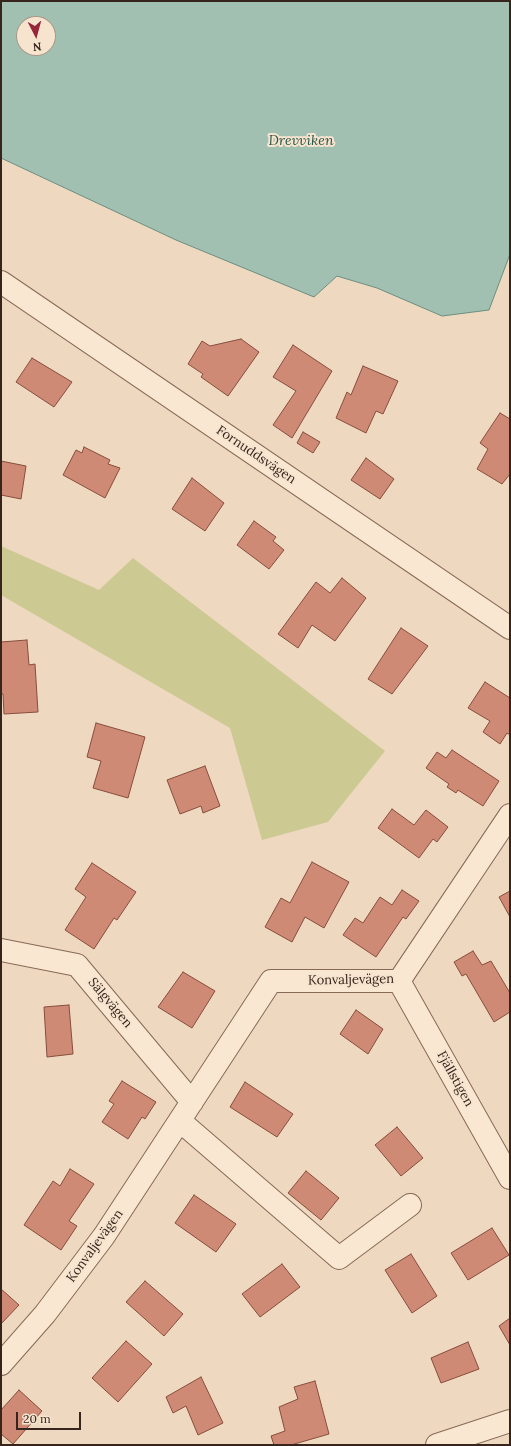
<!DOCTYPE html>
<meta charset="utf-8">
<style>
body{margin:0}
#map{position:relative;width:511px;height:1446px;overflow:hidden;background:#eed8bf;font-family:Lora,serif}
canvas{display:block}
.frame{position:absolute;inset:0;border:2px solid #37241c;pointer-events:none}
.north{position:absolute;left:16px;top:16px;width:40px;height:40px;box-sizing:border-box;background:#f6e4cf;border:1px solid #aa9787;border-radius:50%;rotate:174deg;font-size:11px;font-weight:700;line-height:16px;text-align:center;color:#37241c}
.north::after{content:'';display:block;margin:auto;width:14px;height:18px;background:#97263a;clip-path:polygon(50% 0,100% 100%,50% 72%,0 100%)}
.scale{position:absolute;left:16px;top:1412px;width:65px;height:18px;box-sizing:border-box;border:2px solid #37241c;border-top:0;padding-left:5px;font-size:12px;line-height:14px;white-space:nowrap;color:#37241c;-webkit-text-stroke:3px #f6e4cf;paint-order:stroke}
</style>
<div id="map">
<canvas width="511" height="1446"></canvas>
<div class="frame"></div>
<div class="north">N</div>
<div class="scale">20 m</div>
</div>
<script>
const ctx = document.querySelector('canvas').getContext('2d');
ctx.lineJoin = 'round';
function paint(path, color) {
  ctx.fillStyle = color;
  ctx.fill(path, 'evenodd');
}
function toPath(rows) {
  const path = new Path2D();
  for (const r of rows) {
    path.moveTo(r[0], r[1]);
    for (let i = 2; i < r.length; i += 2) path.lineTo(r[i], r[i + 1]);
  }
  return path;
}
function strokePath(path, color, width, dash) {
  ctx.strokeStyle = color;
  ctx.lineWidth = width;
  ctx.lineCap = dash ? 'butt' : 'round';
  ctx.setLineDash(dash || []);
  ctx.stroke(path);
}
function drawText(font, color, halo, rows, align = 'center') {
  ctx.font = font + ' Lora,serif';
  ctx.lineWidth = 4;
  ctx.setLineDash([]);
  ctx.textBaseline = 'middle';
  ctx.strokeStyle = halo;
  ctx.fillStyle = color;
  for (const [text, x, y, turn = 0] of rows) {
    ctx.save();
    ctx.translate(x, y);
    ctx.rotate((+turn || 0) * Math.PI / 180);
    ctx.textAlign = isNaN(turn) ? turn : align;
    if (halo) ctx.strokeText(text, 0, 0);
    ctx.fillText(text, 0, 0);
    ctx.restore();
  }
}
paint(toPath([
 [1,546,99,590,133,558,385,751,328,822,262,840,230,728,1,595]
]), '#ccc993');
const water = toPath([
 [1,1,510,1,510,254,489,310,442,316,377,288,337,276,314,297,176,240,1,158,1,1],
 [24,24,48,24,48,48,24,48,24,24]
]);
paint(water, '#a2c0b2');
strokePath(water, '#6a8e7f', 1);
const building = toPath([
 [241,339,259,352,228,396,201,377,203,374,188,364,202,341,210,346,241,339],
 [293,345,332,371,292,438,273,425,296,391,273,377,293,345],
 [32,358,72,382,54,407,16,382,32,358],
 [363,366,398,381,383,414,376,411,366,433,336,418,347,392,351,395,363,366],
 [500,413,510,419,510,474,502,484,477,469,488,449,480,443,500,413],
 [303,432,320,442,313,453,297,443,303,432],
 [84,447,110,460,108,464,120,468,105,498,63,475,76,450,82,453,84,447],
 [366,458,394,479,380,499,351,480,366,458],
 [1,461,26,466,21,499,1,495,1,461],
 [192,478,224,503,205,531,172,509,192,478],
 [254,521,276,537,273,541,284,550,269,569,237,545,254,521],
 [342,578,366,598,335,641,312,625,298,648,278,634,316,582,330,593,342,578],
 [401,628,428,646,392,694,368,679,401,628],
 [27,640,29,665,35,664,38,712,4,714,3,694,1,694,1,642,27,640],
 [485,682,510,698,510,735,507,733,500,744,483,732,490,721,468,708,485,682],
 [96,723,145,737,128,798,93,788,101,761,87,757,96,723],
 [452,750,499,781,483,806,458,790,456,793,447,787,449,784,426,768,437,752,446,758,452,750],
 [205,766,220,806,203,813,201,806,180,814,167,780,205,766],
 [392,809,414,825,426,810,448,827,437,842,433,839,419,858,378,828,392,809],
 [312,862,349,882,324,928,305,917,292,942,265,927,281,898,290,903,312,862],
 [92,863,136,892,117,920,114,918,94,949,65,930,86,897,75,889,92,863],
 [402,890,419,901,406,919,403,917,376,957,343,935,355,918,363,923,380,897,392,905,402,890],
 [510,891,510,917,499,897,510,891],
 [473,951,482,965,491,961,510,993,510,1012,494,1022,466,974,462,976,454,962,473,951],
 [183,972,215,991,192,1028,158,1007,183,972],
 [69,1005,73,1054,47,1057,44,1007,69,1005],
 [356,1010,383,1029,368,1054,340,1034,356,1010],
 [122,1081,156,1102,145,1119,142,1117,128,1139,102,1122,114,1104,109,1101,122,1081],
 [245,1082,293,1114,277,1137,230,1107,245,1082],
 [397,1127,423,1158,401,1176,375,1145,397,1127],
 [70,1169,94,1184,69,1221,77,1226,61,1250,24,1225,53,1181,60,1186,70,1169],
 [306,1171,339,1198,321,1220,288,1193,306,1171],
 [194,1195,236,1224,216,1252,175,1223,194,1195],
 [492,1228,509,1255,468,1280,451,1253,492,1228],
 [411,1254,437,1296,412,1313,385,1270,411,1254],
 [282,1264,300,1287,260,1317,242,1294,282,1264],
 [145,1281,183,1314,164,1336,126,1302,145,1281],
 [1,1289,19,1305,1,1324,1,1289],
 [510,1318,510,1345,499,1326,510,1318],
 [126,1341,152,1364,118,1402,92,1378,126,1341],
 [468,1342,479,1369,441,1383,431,1358,468,1342],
 [201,1377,223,1423,198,1435,186,1406,173,1413,166,1397,201,1377],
 [315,1381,329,1434,291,1445,274,1445,271,1436,285,1431,279,1407,298,1399,294,1387,315,1381],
 [19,1390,42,1411,13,1444,1,1434,1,1410,19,1390]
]);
paint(building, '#ce8a74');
strokePath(building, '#874d3d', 1);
const street = toPath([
 [1,282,510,628],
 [1,950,77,965,192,1102],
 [399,981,510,1178],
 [180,1121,339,1258,410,1205],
 [1,1364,45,1314,104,1236,271,981,399,981,510,815],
 [437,1445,510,1421]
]);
strokePath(street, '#876957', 24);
strokePath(street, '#f9e7d2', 22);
drawText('13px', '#37241c', '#f6e4cf', [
 ["Fornuddsvägen",256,455,34],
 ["Konvaljevägen",351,980,-1],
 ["Sälgvägen",110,1003,50],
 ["Fjällstigen",455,1079,61],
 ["Konvaljevägen",95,1246,-54]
]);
drawText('italic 14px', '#2b574c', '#f6e4cf', [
 ["Drevviken",301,141]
]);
</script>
